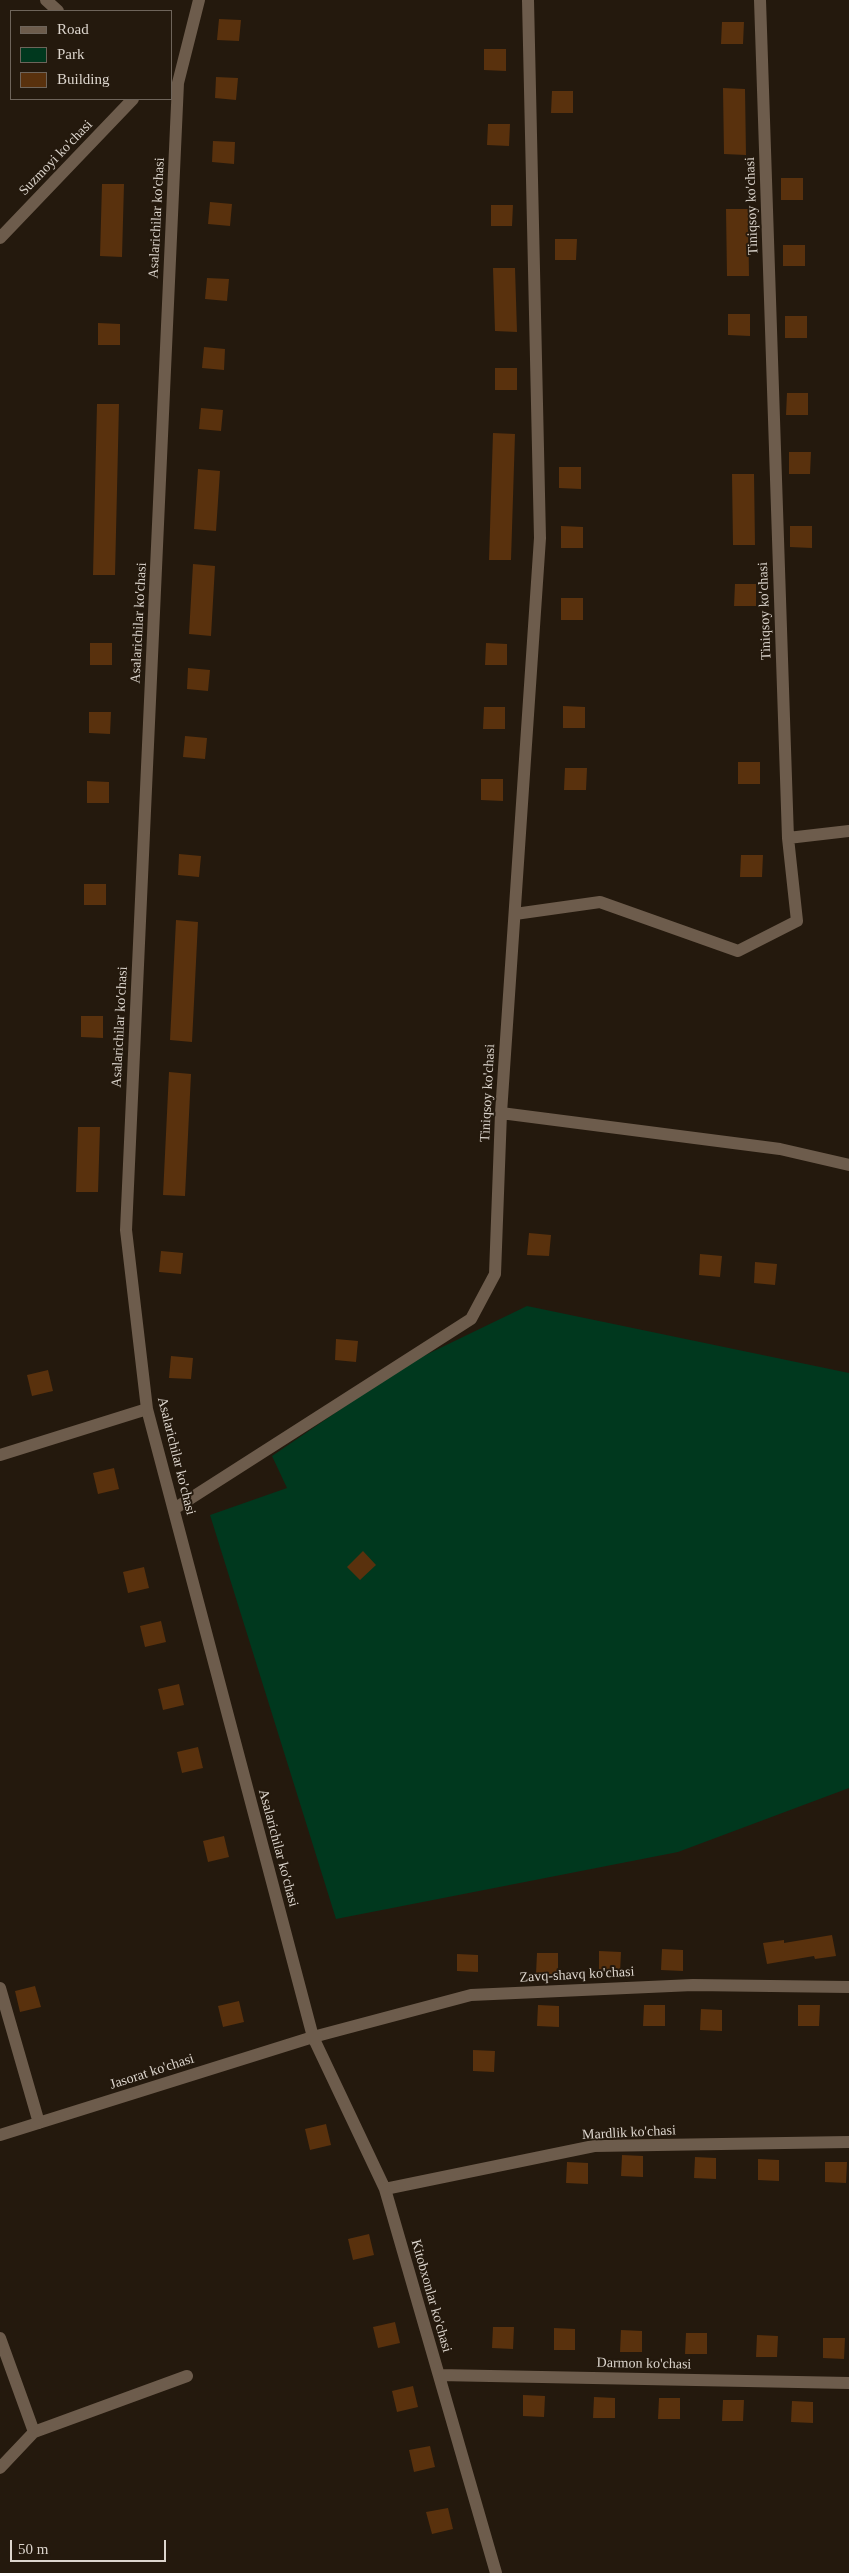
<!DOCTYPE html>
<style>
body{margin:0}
#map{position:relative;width:849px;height:2573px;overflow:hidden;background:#24190d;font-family:"Times New Roman",serif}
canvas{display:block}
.legend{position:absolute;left:10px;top:10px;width:162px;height:90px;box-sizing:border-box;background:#24190d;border:1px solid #6e645a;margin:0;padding:6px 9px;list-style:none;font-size:15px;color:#dcd5cd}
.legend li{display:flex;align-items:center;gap:10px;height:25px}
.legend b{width:25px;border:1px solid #6e645a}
.scale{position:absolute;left:10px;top:2540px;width:156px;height:22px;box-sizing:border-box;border:2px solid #dcd5cd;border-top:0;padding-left:6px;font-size:15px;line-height:18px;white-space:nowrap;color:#dcd5cd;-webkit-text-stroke:4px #24190d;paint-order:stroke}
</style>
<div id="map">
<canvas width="849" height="2573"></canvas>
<ul class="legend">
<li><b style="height:6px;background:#6d5c4c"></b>Road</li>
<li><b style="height:14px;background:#00381e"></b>Park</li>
<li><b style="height:14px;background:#59310d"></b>Building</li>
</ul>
<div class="scale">50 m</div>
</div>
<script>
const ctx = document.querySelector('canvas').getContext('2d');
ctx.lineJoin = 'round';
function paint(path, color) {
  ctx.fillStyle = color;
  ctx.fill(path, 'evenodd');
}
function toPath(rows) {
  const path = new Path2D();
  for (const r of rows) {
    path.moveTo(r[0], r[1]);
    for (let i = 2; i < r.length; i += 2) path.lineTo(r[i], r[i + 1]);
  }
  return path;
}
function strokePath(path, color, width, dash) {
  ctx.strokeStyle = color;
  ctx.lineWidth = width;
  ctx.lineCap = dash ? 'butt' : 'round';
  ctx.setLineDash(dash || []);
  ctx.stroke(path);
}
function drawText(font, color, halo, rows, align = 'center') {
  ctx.font = font + ' "Times New Roman",serif';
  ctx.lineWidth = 4;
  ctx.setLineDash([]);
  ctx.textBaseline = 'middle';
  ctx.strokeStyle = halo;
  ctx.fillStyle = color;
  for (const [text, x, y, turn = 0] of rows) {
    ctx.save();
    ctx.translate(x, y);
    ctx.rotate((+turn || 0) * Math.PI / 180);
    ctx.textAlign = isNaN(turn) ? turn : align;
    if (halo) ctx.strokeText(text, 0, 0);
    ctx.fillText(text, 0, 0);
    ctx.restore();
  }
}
paint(toPath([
 [527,1306,849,1373,849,1788,678,1852,336,1919,210,1515,287,1488,272,1456,407,1364]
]), '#00381e');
paint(toPath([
 [219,19,241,20,239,41,217,40],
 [722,22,744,22,743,44,721,44],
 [484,49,506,49,506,71,484,70],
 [216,77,238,78,236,100,215,98],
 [723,88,745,89,746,155,724,154],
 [552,91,573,91,573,113,551,113],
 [488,124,510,124,509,146,487,145],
 [213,141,235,142,234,164,212,162],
 [781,178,803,178,803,200,781,200],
 [102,184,124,184,122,257,100,256],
 [210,202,232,204,230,226,208,224],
 [491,205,513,205,512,226,491,226],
 [726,209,748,209,749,276,727,276],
 [555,239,577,239,576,260,555,260],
 [783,245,805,245,805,266,783,266],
 [493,268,515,268,517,332,495,331],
 [207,278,229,279,227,301,205,299],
 [728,314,750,314,750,336,728,335],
 [785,316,807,316,807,338,785,338],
 [98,323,120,324,120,345,98,345],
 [204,347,225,349,224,370,202,368],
 [495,368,517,368,517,390,495,390],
 [787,393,808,393,808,415,786,415],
 [97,404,119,404,115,575,93,575],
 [201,408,223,410,221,431,199,429],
 [493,433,515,434,511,560,489,560],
 [789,452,811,452,810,474,789,474],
 [559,467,581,467,581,489,559,488],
 [198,469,220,471,216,531,194,529],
 [732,474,754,474,755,545,733,545],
 [561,526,583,527,583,548,561,548],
 [790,526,812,526,812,548,790,547],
 [193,564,215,566,211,636,189,634],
 [735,584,756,584,756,606,734,606],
 [561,598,583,598,583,620,561,620],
 [90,643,112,643,112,665,90,665],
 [486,643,507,644,507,665,485,665],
 [188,668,210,670,208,691,187,689],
 [563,706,585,707,585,728,563,728],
 [484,707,505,707,505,729,483,729],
 [89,712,111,712,110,734,89,733],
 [185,736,207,738,205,759,183,757],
 [738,762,760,762,760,784,738,784],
 [565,768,587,768,586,790,564,790],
 [481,779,503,779,503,801,481,800],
 [87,781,109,782,109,803,87,803],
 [179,854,201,856,199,877,178,875],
 [741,855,763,855,762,877,740,877],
 [84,884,106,884,106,905,84,905],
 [176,920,198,922,192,1042,170,1040],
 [81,1016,103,1016,103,1038,81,1037],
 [169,1072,191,1074,185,1196,163,1195],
 [78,1127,100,1127,98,1192,76,1192],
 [529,1233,551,1235,549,1256,527,1255],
 [161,1251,183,1253,181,1274,159,1272],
 [700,1254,722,1256,720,1277,699,1275],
 [755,1262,777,1264,775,1285,754,1283],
 [336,1339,358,1341,356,1362,335,1360],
 [171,1356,193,1358,191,1379,169,1378],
 [48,1370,53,1391,32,1396,27,1375],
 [114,1468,119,1489,98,1494,93,1473],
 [363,1551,376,1565,360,1580,347,1567],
 [144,1567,149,1588,128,1593,123,1572],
 [161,1621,166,1642,145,1647,140,1626],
 [179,1684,184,1705,163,1710,158,1689],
 [198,1747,203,1768,182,1773,177,1752],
 [224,1836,229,1857,208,1862,203,1841],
 [832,1935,836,1956,815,1959,814,1956,767,1964,763,1943,784,1940,784,1943],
 [662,1949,683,1950,683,1971,661,1970],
 [599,1951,621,1952,620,1973,599,1972],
 [537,1953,558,1953,558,1974,536,1974],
 [457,1954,478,1955,478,1972,457,1971],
 [35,1986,41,2007,20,2012,15,1991],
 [239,2001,244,2022,223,2027,218,2006],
 [538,2005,559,2006,559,2027,537,2026],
 [644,2005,665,2005,665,2026,643,2026],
 [798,2005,820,2005,819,2026,798,2026],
 [701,2009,722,2010,722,2031,700,2030],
 [473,2050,495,2051,494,2072,473,2071],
 [326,2124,331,2145,310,2150,305,2129],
 [622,2155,643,2156,643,2177,621,2176],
 [695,2157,716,2158,716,2179,694,2178],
 [758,2159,779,2160,779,2181,758,2180],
 [567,2162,588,2163,588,2184,566,2183],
 [825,2162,847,2162,846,2183,825,2182],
 [369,2234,374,2255,353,2260,348,2239],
 [395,2322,400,2343,378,2348,373,2327],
 [493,2327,514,2327,513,2349,492,2348],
 [554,2328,575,2329,575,2350,554,2350],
 [621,2330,642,2331,642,2352,620,2352],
 [686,2333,707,2333,707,2354,685,2354],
 [757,2335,778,2336,777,2357,756,2357],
 [823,2338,845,2338,844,2359,823,2358],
 [413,2386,418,2407,397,2412,392,2391],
 [523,2395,545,2396,544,2417,523,2416],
 [594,2397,615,2398,615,2418,593,2418],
 [659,2398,680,2398,680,2419,658,2419],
 [723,2400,744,2400,743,2421,722,2421],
 [792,2401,813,2402,813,2423,791,2422],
 [430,2446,435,2467,414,2472,409,2450],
 [448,2508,453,2529,432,2534,426,2512]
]), '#59310d');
strokePath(toPath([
 [46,0,58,11],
 [199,0,178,83,126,1230,147,1409,313,2037,385,2189,496,2573],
 [0,238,133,99],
 [788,838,849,831],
 [515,914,600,902,738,951,797,921,788,838,760,0],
 [501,1113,780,1149,849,1165],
 [0,1455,147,1409],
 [174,1509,471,1319,495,1274,501,1113,540,538,528,0],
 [0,1988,39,2123],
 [0,2135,313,2037,471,1995,693,1985,849,1987],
 [385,2189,594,2146,849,2142],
 [0,2338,34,2432],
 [439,2375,849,2383],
 [0,2468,34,2432,187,2376]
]), '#6d5c4c', 12);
drawText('14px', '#dcd5cd', '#24190d', [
 ["Suzmoyi ko'chasi",56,158,-46],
 ["Tiniqsoy ko'chasi",752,206,-92],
 ["Asalarichilar ko'chasi",157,218,-87],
 ["Tiniqsoy ko'chasi",765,611,-92],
 ["Asalarichilar ko'chasi",139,623,-87],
 ["Asalarichilar ko'chasi",120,1027,-87],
 ["Tiniqsoy ko'chasi",488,1093,-87],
 ["Asalarichilar ko'chasi",176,1456,76],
 ["Asalarichilar ko'chasi",278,1848,75],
 ["Zavq-shavq ko'chasi",577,1975,-3],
 ["Jasorat ko'chasi",152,2072,-18],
 ["Mardlik ko'chasi",629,2133,-3],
 ["Kitobxonlar ko'chasi",431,2296,74],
 ["Darmon ko'chasi",644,2364,1]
]);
</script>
